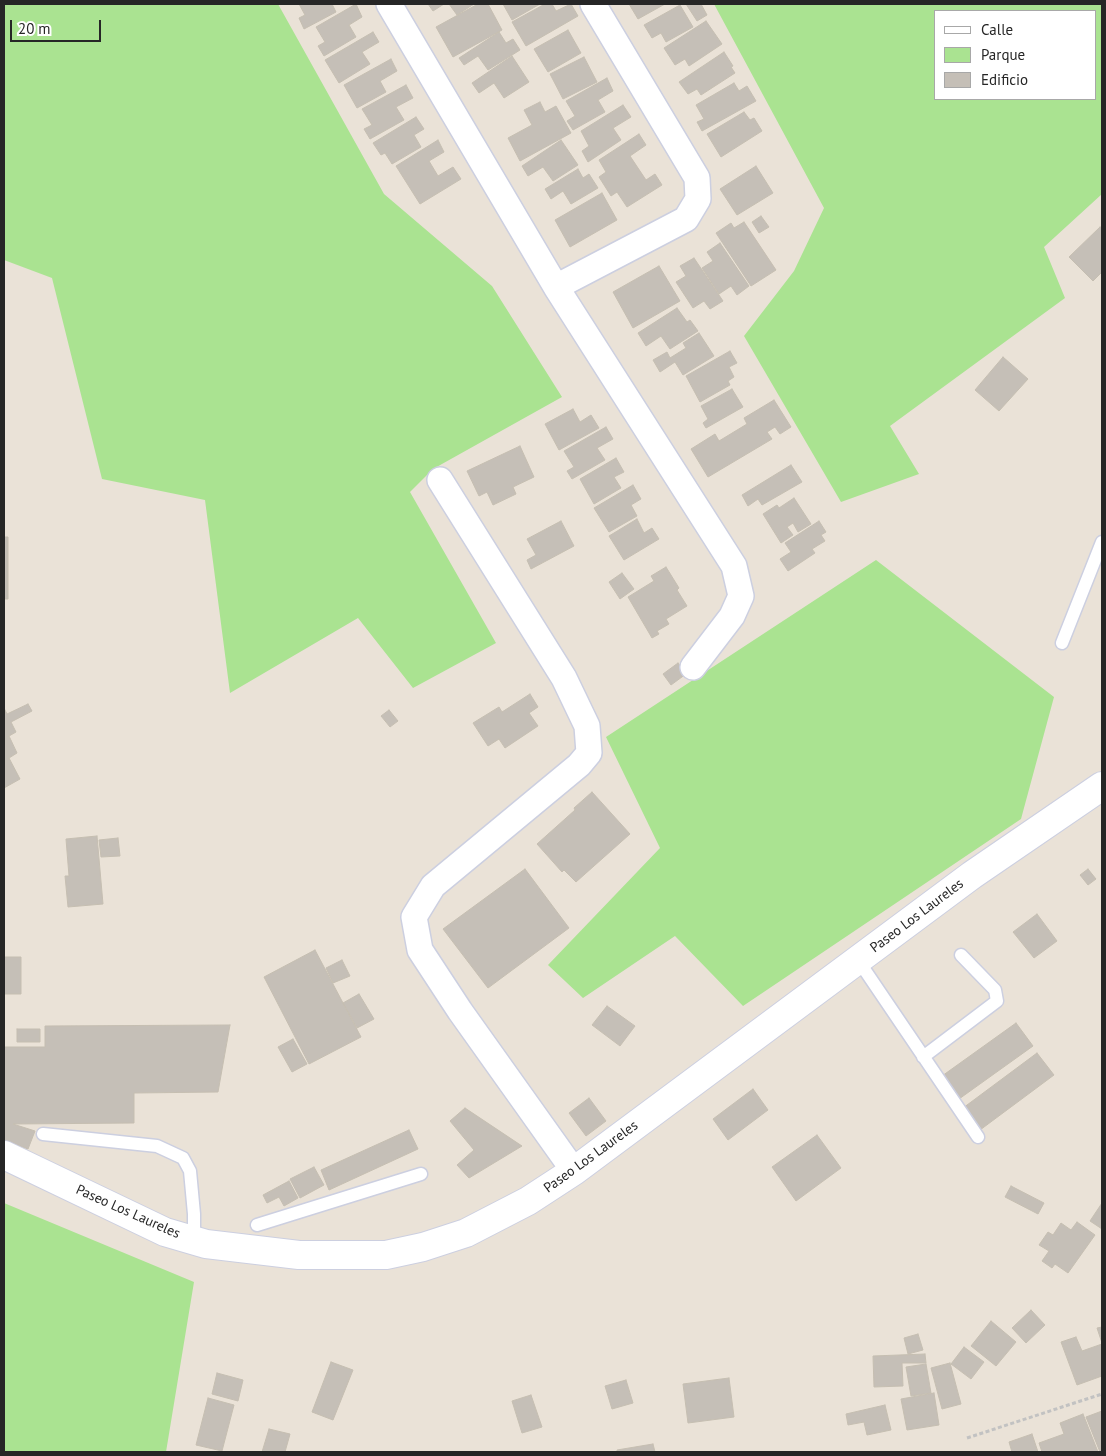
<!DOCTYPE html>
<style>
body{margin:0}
#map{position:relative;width:1106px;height:1456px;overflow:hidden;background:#eae2d7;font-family:"PT Sans",sans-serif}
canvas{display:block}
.frame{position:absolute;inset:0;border:5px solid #262626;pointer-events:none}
.legend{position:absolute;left:934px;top:10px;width:162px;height:90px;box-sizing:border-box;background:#fff;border:1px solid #a8a8a8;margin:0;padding:6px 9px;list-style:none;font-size:15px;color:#262626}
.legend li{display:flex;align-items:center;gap:10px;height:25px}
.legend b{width:25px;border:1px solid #a8a8a8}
.scale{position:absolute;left:10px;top:20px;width:91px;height:22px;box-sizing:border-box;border:2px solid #262626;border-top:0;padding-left:6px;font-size:15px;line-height:18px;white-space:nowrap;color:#262626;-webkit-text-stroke:4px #fff;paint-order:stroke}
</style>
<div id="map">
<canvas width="1106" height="1456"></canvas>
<div class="frame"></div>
<ul class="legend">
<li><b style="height:6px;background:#fff"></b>Calle</li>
<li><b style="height:14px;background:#aae391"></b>Parque</li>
<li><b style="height:14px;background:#c5bfb7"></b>Edificio</li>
</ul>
<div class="scale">20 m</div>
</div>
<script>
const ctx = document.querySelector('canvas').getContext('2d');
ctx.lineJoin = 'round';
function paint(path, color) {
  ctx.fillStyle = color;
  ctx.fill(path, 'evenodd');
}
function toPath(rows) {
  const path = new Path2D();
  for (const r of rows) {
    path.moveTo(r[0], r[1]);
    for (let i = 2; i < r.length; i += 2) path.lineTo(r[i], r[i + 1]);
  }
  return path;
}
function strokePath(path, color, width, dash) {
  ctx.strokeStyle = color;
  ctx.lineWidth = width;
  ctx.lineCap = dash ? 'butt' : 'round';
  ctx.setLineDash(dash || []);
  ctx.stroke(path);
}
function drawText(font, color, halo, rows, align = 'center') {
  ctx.font = font + ' "PT Sans",sans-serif';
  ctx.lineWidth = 4;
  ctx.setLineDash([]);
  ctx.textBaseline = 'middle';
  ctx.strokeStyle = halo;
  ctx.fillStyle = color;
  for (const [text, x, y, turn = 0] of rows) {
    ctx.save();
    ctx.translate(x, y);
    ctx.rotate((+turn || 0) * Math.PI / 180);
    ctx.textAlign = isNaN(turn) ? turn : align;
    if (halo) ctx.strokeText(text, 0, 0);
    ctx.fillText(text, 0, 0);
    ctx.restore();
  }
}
paint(toPath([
 [4,4,278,4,384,194,492,286,562,397,433,469,410,492,496,643,413,688,358,618,230,693,205,500,102,479,52,278,4,260],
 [714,4,1102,4,1102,194,1044,247,1065,298,890,426,919,474,841,502,744,336,794,271,824,208],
 [935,11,1095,11,1095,99,935,99],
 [876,560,1054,697,1021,819,743,1006,675,936,583,998,548,965,660,848,606,737],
 [4,1203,194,1282,166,1452,4,1452]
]), '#aae391');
const building = toPath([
 [299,4,332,4,336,12,304,29,299,18,305,15,299,4],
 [356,4,362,17,349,25,356,37,324,56,318,46,325,42,316,27,356,4],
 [428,4,444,4,433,11,428,4],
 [449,4,474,4,457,15,449,4],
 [478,4,488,4,502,30,453,57,436,27,478,4],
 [503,4,540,4,512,20,503,4],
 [545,4,552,4,556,11,571,4,578,16,526,46,512,22,545,4],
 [629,4,665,4,638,19,629,4],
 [686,4,701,4,707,15,697,21,686,4],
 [680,5,693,27,666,42,661,33,652,38,644,25,680,5],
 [706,21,722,44,689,66,685,59,675,65,664,48,706,21],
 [568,30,581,53,548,72,534,49,568,30],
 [373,32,379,42,362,52,370,64,339,83,325,60,373,32],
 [499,32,506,43,513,39,520,50,488,70,478,56,464,65,459,58,499,32],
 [724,52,733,66,731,67,735,73,701,95,697,89,688,94,679,82,724,52],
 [512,56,529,82,504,98,494,83,479,93,472,83,512,56],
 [584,57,597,82,563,99,550,74,584,57],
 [391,59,397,71,380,81,386,92,357,108,344,85,391,59],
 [607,78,613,91,598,100,605,112,573,130,567,121,575,116,566,101,607,78],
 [734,83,739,91,747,86,756,101,702,131,697,122,704,119,696,105,734,83],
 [406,85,413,98,396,107,404,120,370,139,364,129,372,125,362,109,406,85],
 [540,102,545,112,556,106,571,133,520,161,508,138,532,125,524,110,540,102],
 [623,105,631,117,613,128,621,140,588,162,582,151,589,146,581,131,623,105],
 [744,112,750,120,754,118,762,131,721,157,707,134,744,112],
 [416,117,424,129,414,135,421,147,392,164,385,153,381,155,373,143,416,117],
 [639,134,646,145,630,156,646,180,655,174,662,185,627,207,617,192,611,196,599,177,606,172,599,160,639,134],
 [438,140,444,152,429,161,438,176,453,167,461,179,420,204,396,166,438,140],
 [561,140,578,165,553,181,543,167,528,176,522,166,561,140],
 [756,166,773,193,737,215,720,189,756,166],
 [578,169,583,178,589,174,598,188,571,204,563,191,551,199,545,189,578,169],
 [602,193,617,220,570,247,555,220,602,193],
 [761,216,769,227,759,233,752,222,761,216],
 [744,222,776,270,751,286,716,233,731,223,734,228,744,222],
 [1100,227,1102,228,1102,272,1093,281,1069,257,1100,227],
 [720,243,749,286,737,295,731,286,719,294,702,268,713,261,707,252,720,243],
 [694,258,723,301,710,309,704,301,693,308,676,282,686,276,680,266,694,258],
 [659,266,680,301,633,328,613,292,659,266],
 [677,308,687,322,690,320,698,331,670,349,661,336,646,346,638,333,677,308],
 [699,333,714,356,683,375,675,362,660,372,653,360,667,352,670,358,686,348,683,343,699,333],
 [730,351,737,363,729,367,734,377,728,381,730,385,700,402,686,376,730,351],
 [1003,357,1028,379,999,411,975,390,1003,357],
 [732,389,743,407,706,428,703,423,708,419,701,406,732,389],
 [774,400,791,427,780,434,775,427,767,432,772,439,708,477,691,449,715,434,719,441,747,424,744,418,774,400],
 [573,409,580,422,591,415,599,428,559,450,545,424,573,409],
 [606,427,613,439,597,448,605,460,572,479,567,471,574,467,564,451,606,427],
 [520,446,534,477,513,487,516,494,493,505,487,492,479,496,467,471,520,446],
 [616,458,624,472,614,477,621,488,594,504,580,479,616,458],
 [791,465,802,482,762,505,758,499,748,506,742,495,791,465],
 [633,485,641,499,631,505,637,516,609,532,594,508,633,485],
 [794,498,811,524,798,532,793,523,787,527,793,535,781,543,763,514,777,505,779,508,794,498],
 [637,519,644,533,652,528,659,539,624,560,609,536,637,519],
 [561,521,574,546,531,569,527,560,536,555,527,539,561,521],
 [819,521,826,532,821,535,825,541,812,549,815,553,788,571,780,559,791,552,785,543,819,521],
 [4,537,8,537,8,599,4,599,4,537],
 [666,567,679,588,677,590,687,606,666,619,669,624,657,631,659,634,652,638,628,597,654,581,651,576,666,567],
 [622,573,634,589,620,599,609,582,622,573],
 [678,663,686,674,671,685,663,674,678,663],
 [530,694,538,707,529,713,538,726,505,748,499,739,488,746,473,723,499,707,502,712,530,694],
 [28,704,32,711,11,722,16,732,9,736,17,753,9,758,20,779,4,788,4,708,7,714,28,704],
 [389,710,398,721,390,727,381,716,389,710],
 [592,792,630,834,576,882,564,870,562,872,537,844,575,810,574,808,592,792],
 [97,836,103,904,68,907,65,876,69,876,66,839,97,836],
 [118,838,120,856,101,857,99,840,118,838],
 [525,869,569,928,488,988,443,929,525,869],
 [1088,869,1096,879,1088,885,1080,875,1088,869],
 [1037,914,1057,941,1034,958,1013,932,1037,914],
 [315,950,361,1037,309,1064,264,977,315,950],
 [4,957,21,957,21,994,4,994,4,957],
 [342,960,350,976,333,983,326,968,342,960],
 [359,994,374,1019,357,1028,343,1003,359,994],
 [607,1006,635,1026,620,1046,592,1025,607,1006],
 [1016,1023,1033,1046,959,1099,942,1076,1016,1023],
 [230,1025,218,1092,134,1093,134,1123,13,1124,35,1131,28,1149,4,1140,4,1047,45,1047,45,1026,230,1025],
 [17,1029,40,1029,40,1042,17,1042,17,1029],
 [293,1039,307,1064,292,1072,278,1047,293,1039],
 [1037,1053,1054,1075,980,1130,963,1108,1037,1053],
 [753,1089,768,1110,728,1140,713,1119,753,1089],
 [589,1098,606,1121,586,1136,569,1113,589,1098],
 [465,1108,522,1146,469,1178,457,1165,474,1150,450,1121,465,1108],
 [409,1130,418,1149,329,1190,321,1170,409,1130],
 [817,1135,841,1168,796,1201,772,1167,817,1135],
 [314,1167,324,1185,300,1198,290,1179,314,1167],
 [289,1181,298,1198,284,1206,279,1197,267,1203,263,1195,289,1181],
 [1011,1186,1044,1203,1038,1214,1005,1197,1011,1186],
 [1102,1203,1102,1229,1090,1221,1102,1203],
 [1077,1222,1095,1235,1068,1273,1055,1264,1052,1268,1042,1261,1049,1251,1039,1245,1048,1232,1053,1235,1061,1223,1071,1230,1077,1222],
 [1031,1310,1045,1325,1026,1343,1012,1328,1031,1310],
 [991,1321,1016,1342,996,1366,971,1346,991,1321],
 [1102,1327,1102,1343,1097,1328,1102,1327],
 [918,1334,923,1350,908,1354,904,1338,918,1334],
 [1076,1337,1082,1351,1102,1344,1102,1376,1077,1385,1061,1342,1076,1337],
 [964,1347,984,1362,971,1379,951,1364,964,1347],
 [925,1354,926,1363,902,1363,903,1386,874,1387,873,1356,925,1354],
 [331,1362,353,1370,333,1420,312,1412,331,1362],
 [950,1363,961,1404,942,1409,931,1368,950,1363],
 [926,1364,931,1393,911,1396,906,1367,926,1364],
 [217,1373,243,1380,238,1401,212,1394,217,1373],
 [729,1378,734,1417,688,1423,683,1384,729,1378],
 [626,1380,633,1403,612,1409,605,1386,626,1380],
 [934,1393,939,1425,907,1430,901,1399,934,1393],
 [531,1395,542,1427,522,1433,512,1401,531,1395],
 [208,1398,234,1405,222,1451,196,1445,208,1398],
 [885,1405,891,1430,867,1435,864,1422,848,1425,846,1414,885,1405],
 [1102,1411,1102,1452,1100,1452,1086,1417,1102,1411],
 [1083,1414,1098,1452,1042,1452,1039,1443,1064,1434,1060,1423,1083,1414],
 [269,1429,290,1434,285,1452,262,1452,269,1429],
 [1032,1434,1038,1452,1012,1452,1009,1442,1032,1434],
 [653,1444,655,1452,617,1452,617,1450,653,1444]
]);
paint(building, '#c5bfb7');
strokePath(building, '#c5beb1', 1);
const lane = toPath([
 [1062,643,1102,542],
 [858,960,978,1137],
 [923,1057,997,1001,995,990,961,955],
 [43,1134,157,1146,183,1158,190,1171,194,1214,194,1240],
 [257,1225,421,1174]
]);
const street = toPath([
 [389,4,556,287,734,566,741,596,732,616,693,667],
 [556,287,686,219,698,199,697,178,593,4],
 [440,480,564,678,587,726,589,753,579,765,433,886,414,917,420,950,460,1011,574,1171]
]);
const secondary = toPath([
 [4,1155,165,1232,206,1244,299,1255,386,1255,423,1247,466,1233,528,1201,574,1171,972,875,1102,786]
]);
strokePath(lane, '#cccfe0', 15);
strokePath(street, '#cccfe0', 28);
strokePath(secondary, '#cccfe0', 30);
strokePath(toPath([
 [967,1438,1102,1394]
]), '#c2c2c2', 3, [4, 2.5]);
strokePath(lane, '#fff', 12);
strokePath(street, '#fff', 25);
strokePath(secondary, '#fff', 28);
drawText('14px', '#262626', '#fff', [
 ["Paseo Los Laureles",917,916,-37],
 ["Paseo Los Laureles",591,1157,-36],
 ["Paseo Los Laureles",128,1212,24]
]);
</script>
